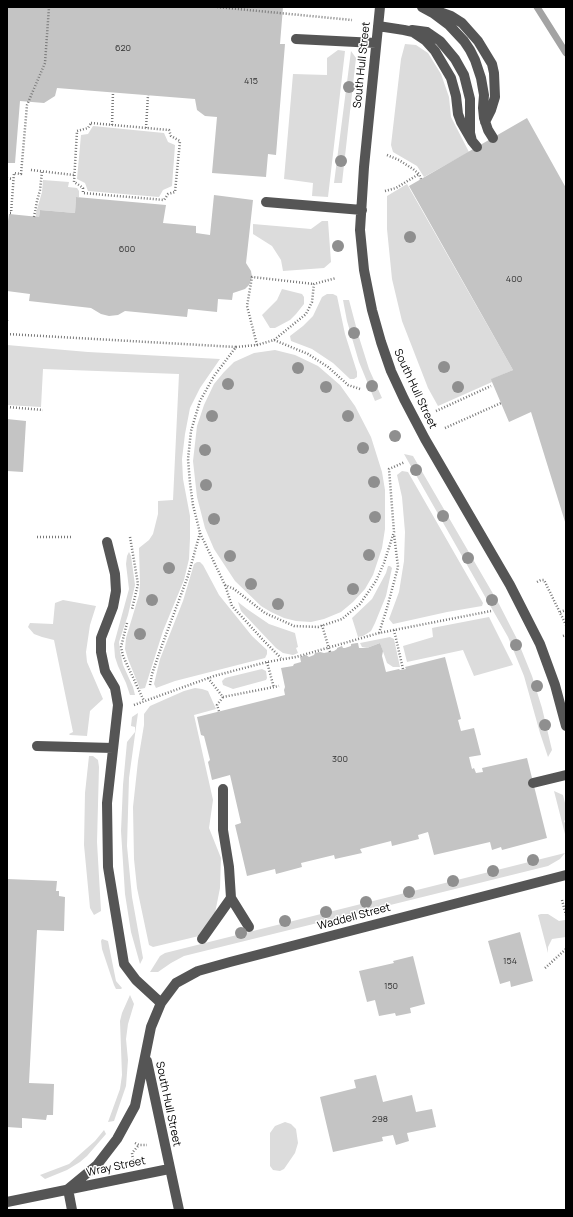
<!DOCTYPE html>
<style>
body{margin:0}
#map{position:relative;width:573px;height:1217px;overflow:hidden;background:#fff;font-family:Manrope,sans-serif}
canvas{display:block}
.frame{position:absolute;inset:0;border:8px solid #000;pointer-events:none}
</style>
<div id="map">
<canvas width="573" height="1217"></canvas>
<div class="frame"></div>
</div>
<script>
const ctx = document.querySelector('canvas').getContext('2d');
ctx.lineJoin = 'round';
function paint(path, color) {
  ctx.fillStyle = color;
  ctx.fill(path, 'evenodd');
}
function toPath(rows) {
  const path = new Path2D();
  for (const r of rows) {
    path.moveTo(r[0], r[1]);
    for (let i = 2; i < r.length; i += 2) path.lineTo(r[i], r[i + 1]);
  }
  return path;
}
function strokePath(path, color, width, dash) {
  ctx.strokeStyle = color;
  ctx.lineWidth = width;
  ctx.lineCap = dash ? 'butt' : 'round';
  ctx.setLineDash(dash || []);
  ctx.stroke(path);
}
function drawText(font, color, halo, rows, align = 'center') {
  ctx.font = font + ' Manrope,sans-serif';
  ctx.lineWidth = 3;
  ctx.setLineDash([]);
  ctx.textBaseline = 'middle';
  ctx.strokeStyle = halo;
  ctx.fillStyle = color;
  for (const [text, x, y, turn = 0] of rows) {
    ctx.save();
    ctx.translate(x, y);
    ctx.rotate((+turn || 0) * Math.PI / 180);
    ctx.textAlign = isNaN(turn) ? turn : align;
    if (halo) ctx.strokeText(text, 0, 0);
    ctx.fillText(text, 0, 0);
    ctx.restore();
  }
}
paint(toPath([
 [405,44,416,45,428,53,441,74,449,97,451,117,469,152,424,177,417,166,393,152,391,145,401,59],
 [338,50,345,51,328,197,312,196,313,183,284,179,293,74,327,75,327,58],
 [351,51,356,58,342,183,334,183],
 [93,126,164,133,168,142,175,145,172,186,163,190,159,197,88,191,85,183,77,179,81,135,88,134],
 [43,180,69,182,68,187,77,188,79,191,79,197,76,197,75,213,40,210,39,217,36,217,36,213,42,192],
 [407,184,513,370,492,379,492,382,438,406,428,388,402,321,392,279,387,229,387,196],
 [322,221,328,221,331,262,324,268,283,271,281,260,272,246,253,234,253,224,311,229],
 [282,289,302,294,304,297,304,304,296,314,290,320,275,328,270,328,262,315,277,300],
 [327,294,333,294,337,296,345,334,357,372,357,377,354,379,350,379,333,363,312,349,291,341,290,336,303,326,313,316,322,297],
 [349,300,358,334,369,369,382,398,375,401,359,362,347,321,343,300],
 [7,345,88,352,220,359,200,388,190,408,185,434,182,459,183,479,190,516,190,538,189,559,184,580,163,631,145,688,140,689,128,659,125,649,126,638,139,595,140,584,139,548,149,540,153,534,158,514,158,501,173,500,179,374,43,369,41,407,7,405],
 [275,350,295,355,318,366,340,385,355,406,371,437,382,472,385,490,385,529,382,548,373,575,365,589,353,602,341,612,324,619,311,622,296,621,284,618,271,612,261,606,235,581,214,549,205,528,197,497,193,461,197,426,204,405,214,384,224,372,234,362,254,353],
 [404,454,413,456,499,604,517,639,532,676,542,708,552,750,548,757,540,733,524,676,508,637],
 [402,471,408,472,483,603,482,606,447,612,393,624,389,619,399,592,404,561,405,532,402,497,397,475],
 [129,552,131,556,135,585,128,615,119,642,120,651,123,665,133,687,135,695,130,695,126,683,118,666,115,657,114,644,129,589,126,564,127,556],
 [197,562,200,562,203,565,219,595,252,636,267,650,267,654,265,658,175,681,156,688,154,684,160,659,183,601,194,564],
 [388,566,390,566,392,568,386,596,375,623,371,631,363,636,358,637,352,618,372,599,386,573],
 [63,600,96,606,90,625,86,652,87,662,103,699,90,711,87,736,70,735,69,734,73,732,54,640,42,637,34,634,28,627,30,623,53,624,55,603],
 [238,602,247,609,269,624,295,633,298,647,296,648,298,653,293,655,283,653,276,648,241,611],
 [489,617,513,665,474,676,463,650,407,662,403,646,433,637,432,628],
 [390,637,394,639,400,667,393,667,387,663,380,643,367,648,362,647,360,643],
 [262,669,266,671,267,678,266,680,233,689,223,685,222,681,225,678],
 [195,688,202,689,208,691,216,709,194,715,213,800,209,828,221,858,220,888,214,918,199,936,153,947,149,945,137,888,134,859,133,807,138,761,144,725,144,714,150,706,184,691],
 [138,713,129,778,127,846,132,897,143,958,140,964,131,932,125,894,121,831,123,785,127,742,135,732,135,727,131,726,132,717],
 [89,756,93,756,98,760,99,767,97,842,101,911,94,915,90,908,84,845,85,793],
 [554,791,563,795,566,807,566,819,564,821,566,825,566,838],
 [565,853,560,859,548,866,184,956,171,963,158,972,150,972,160,956,165,953],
 [541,914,548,914,559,921,565,920,566,922,566,937,552,939,548,947,548,953,538,915],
 [102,939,108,941,116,981,122,988,121,989,116,989,114,985,102,949,101,941],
 [130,995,134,1004,128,1024,126,1039,128,1060,126,1086,114,1121,108,1122,120,1089,122,1075,120,1021,122,1013],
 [285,1122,291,1124,296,1129,298,1143,295,1153,284,1169,280,1171,273,1170,270,1166,270,1133,275,1126],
 [104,1130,106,1134,87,1156,80,1162,67,1170,45,1179,40,1175,69,1164,95,1141]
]), '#dcdcdc');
strokePath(toPath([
 [537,7,566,53]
]), '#a3a3a3', 7);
paint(toPath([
 [7,7,196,7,211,8,212,7,283,7,280,44,285,44,276,155,268,154,266,177,212,173,217,117,205,116,197,110,195,99,57,88,55,96,44,103,20,101,15,163,7,163],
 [527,118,566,188,566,525,531,412,509,422,492,382,491,379,513,370,409,186],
 [214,195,253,200,246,263,251,271,252,277,249,285,245,289,233,293,232,300,218,299,217,312,188,309,187,317,125,311,118,315,109,316,101,314,91,308,29,301,30,294,7,291,7,228,9,214,39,217,40,210,75,213,76,197,166,205,163,223,196,226,196,233,210,235],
 [7,419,26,421,23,472,7,471],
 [357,643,358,643,359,648,367,648,380,643,383,651,382,656,386,672,399,669,400,670,406,669,405,667,445,657,461,719,458,720,461,731,474,728,481,755,469,757,472,769,474,768,476,773,483,772,482,768,527,758,547,838,502,850,501,847,492,850,490,842,434,855,428,832,418,835,419,839,392,846,391,841,360,849,362,853,335,859,334,855,301,863,302,867,276,874,275,869,247,876,235,825,241,823,230,775,212,780,208,762,210,760,204,736,201,735,197,717,285,695,284,690,285,687,281,668,293,666,294,664,301,662,300,657,306,655,309,657,314,655,315,653,320,652,324,653,334,651,337,649,337,648,342,646,343,648,345,648,351,646,351,644],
 [7,879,57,881,56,891,59,891,59,896,65,897,64,931,37,930,29,1083,54,1084,53,1115,47,1115,46,1120,22,1118,22,1128,7,1127],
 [520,932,533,981,511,987,510,981,500,984,488,941],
 [413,956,425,1004,410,1008,411,1013,396,1016,395,1013,379,1016,375,1000,367,1002,359,971,394,963,393,961],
 [376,1075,383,1102,412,1095,416,1112,432,1109,436,1127,407,1133,409,1141,396,1145,393,1135,382,1137,383,1141,333,1152,320,1097,356,1088,354,1080]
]), '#c4c4c4');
strokePath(toPath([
 [217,7,352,20],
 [91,123,169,130,171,136,180,141,175,192,168,194,164,200,83,193,83,188,79,185,74,182,77,131,88,128,91,123],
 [112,125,113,92],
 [146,128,148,95],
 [387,155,399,160,413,169,419,174,421,179],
 [7,168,9,168],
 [31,170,74,175],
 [7,178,13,179],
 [385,191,396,188,419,174],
 [7,213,11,213,14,173,21,174,27,105,45,63,49,7],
 [34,217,37,201,40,190,42,172],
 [7,320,7,321],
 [7,334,236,347],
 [274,340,306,314,312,302,314,284,336,278],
 [257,345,247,306,252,277,314,284],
 [360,389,348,385,328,367,308,354,274,340,257,345,236,347,214,376,200,401,191,431,188,459,190,483,193,505,200,533,225,585,234,589,265,613,294,626,318,627,342,619,360,604,376,581,384,563,394,532,389,469,405,462],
 [7,407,43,410],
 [436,411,491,386],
 [445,428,501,403],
 [37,537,71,537],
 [130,537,138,584,132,609],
 [537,582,541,580,544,580,566,625],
 [225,585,232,606,264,641,281,658],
 [560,612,566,610],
 [127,623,121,647,123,656,144,701],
 [322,625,330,652],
 [394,630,403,669],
 [379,633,387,608,398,567,394,534],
 [563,636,566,635],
 [267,662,274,688],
 [208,678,223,697,279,686],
 [150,685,152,674,161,648,188,576,200,533],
 [134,705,214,676,267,662,296,657,379,633,491,611],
 [219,711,217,705,223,697],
 [562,900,566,915],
 [545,968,566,949],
 [135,1143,139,1145,147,1145],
 [133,1160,132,1153,139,1145]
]), '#777', 2.5, [1, 2]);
strokePath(toPath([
 [380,7,364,167,360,230,364,270,372,310,381,342,391,371,404,399,425,439,510,585,540,644,555,685,566,726],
 [422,7,433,13,449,25,464,41,470,50,475,60,481,78,484,95,483,108,484,118,488,130,493,138],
 [434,10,451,16,462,23,478,41,492,64,494,73,495,97,491,110,485,122],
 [378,26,404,30,413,32,425,40,435,51,451,78,456,96,458,114,461,122,472,141],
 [412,30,427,32,440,41,455,59,464,75,470,99,470,133,472,141,477,147],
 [296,39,376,43],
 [266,202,362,210],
 [107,542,115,574,116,591,113,607,101,638,101,652,105,671,115,688,118,705,107,803,108,867,124,964,136,980,161,1003],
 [37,746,113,748],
 [533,783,566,775],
 [223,789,223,830,229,867,231,898,249,927],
 [202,939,231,898],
 [147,1061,179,1210],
 [68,1189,97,1165,117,1139,135,1106,151,1027,161,1003,176,983,198,971,230,962,566,875],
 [68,1189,72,1210],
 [7,1202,169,1169]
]), '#555', 10);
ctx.fillStyle = '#8f8f8f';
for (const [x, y] of [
 [349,87],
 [341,161],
 [410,237],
 [338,246],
 [354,333],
 [444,367],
 [298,368],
 [228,384],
 [372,386],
 [326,387],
 [458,387],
 [212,416],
 [348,416],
 [395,436],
 [363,448],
 [205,450],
 [416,470],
 [374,482],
 [206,485],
 [443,516],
 [375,517],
 [214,519],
 [369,555],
 [230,556],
 [468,558],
 [169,568],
 [251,584],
 [353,589],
 [152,600],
 [492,600],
 [278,604],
 [140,634],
 [516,645],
 [537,686],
 [545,725],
 [533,860],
 [493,871],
 [453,881],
 [409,892],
 [366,902],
 [326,912],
 [285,921],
 [241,933]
]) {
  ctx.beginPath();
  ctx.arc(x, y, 6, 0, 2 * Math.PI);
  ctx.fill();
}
drawText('9px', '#313131', null, [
 ["620",123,48],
 ["415",251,81],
 ["600",127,249],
 ["400",514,279],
 ["300",340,759],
 ["154",510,961],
 ["150",391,986],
 ["298",380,1119]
]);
drawText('11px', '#000', '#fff', [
 ["South Hull Street",362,65,-84],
 ["South Hull Street",415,389,65],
 ["Waddell Street",354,917,-15],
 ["South Hull Street",168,1104,78],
 ["Wray Street",116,1167,-12]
]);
</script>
